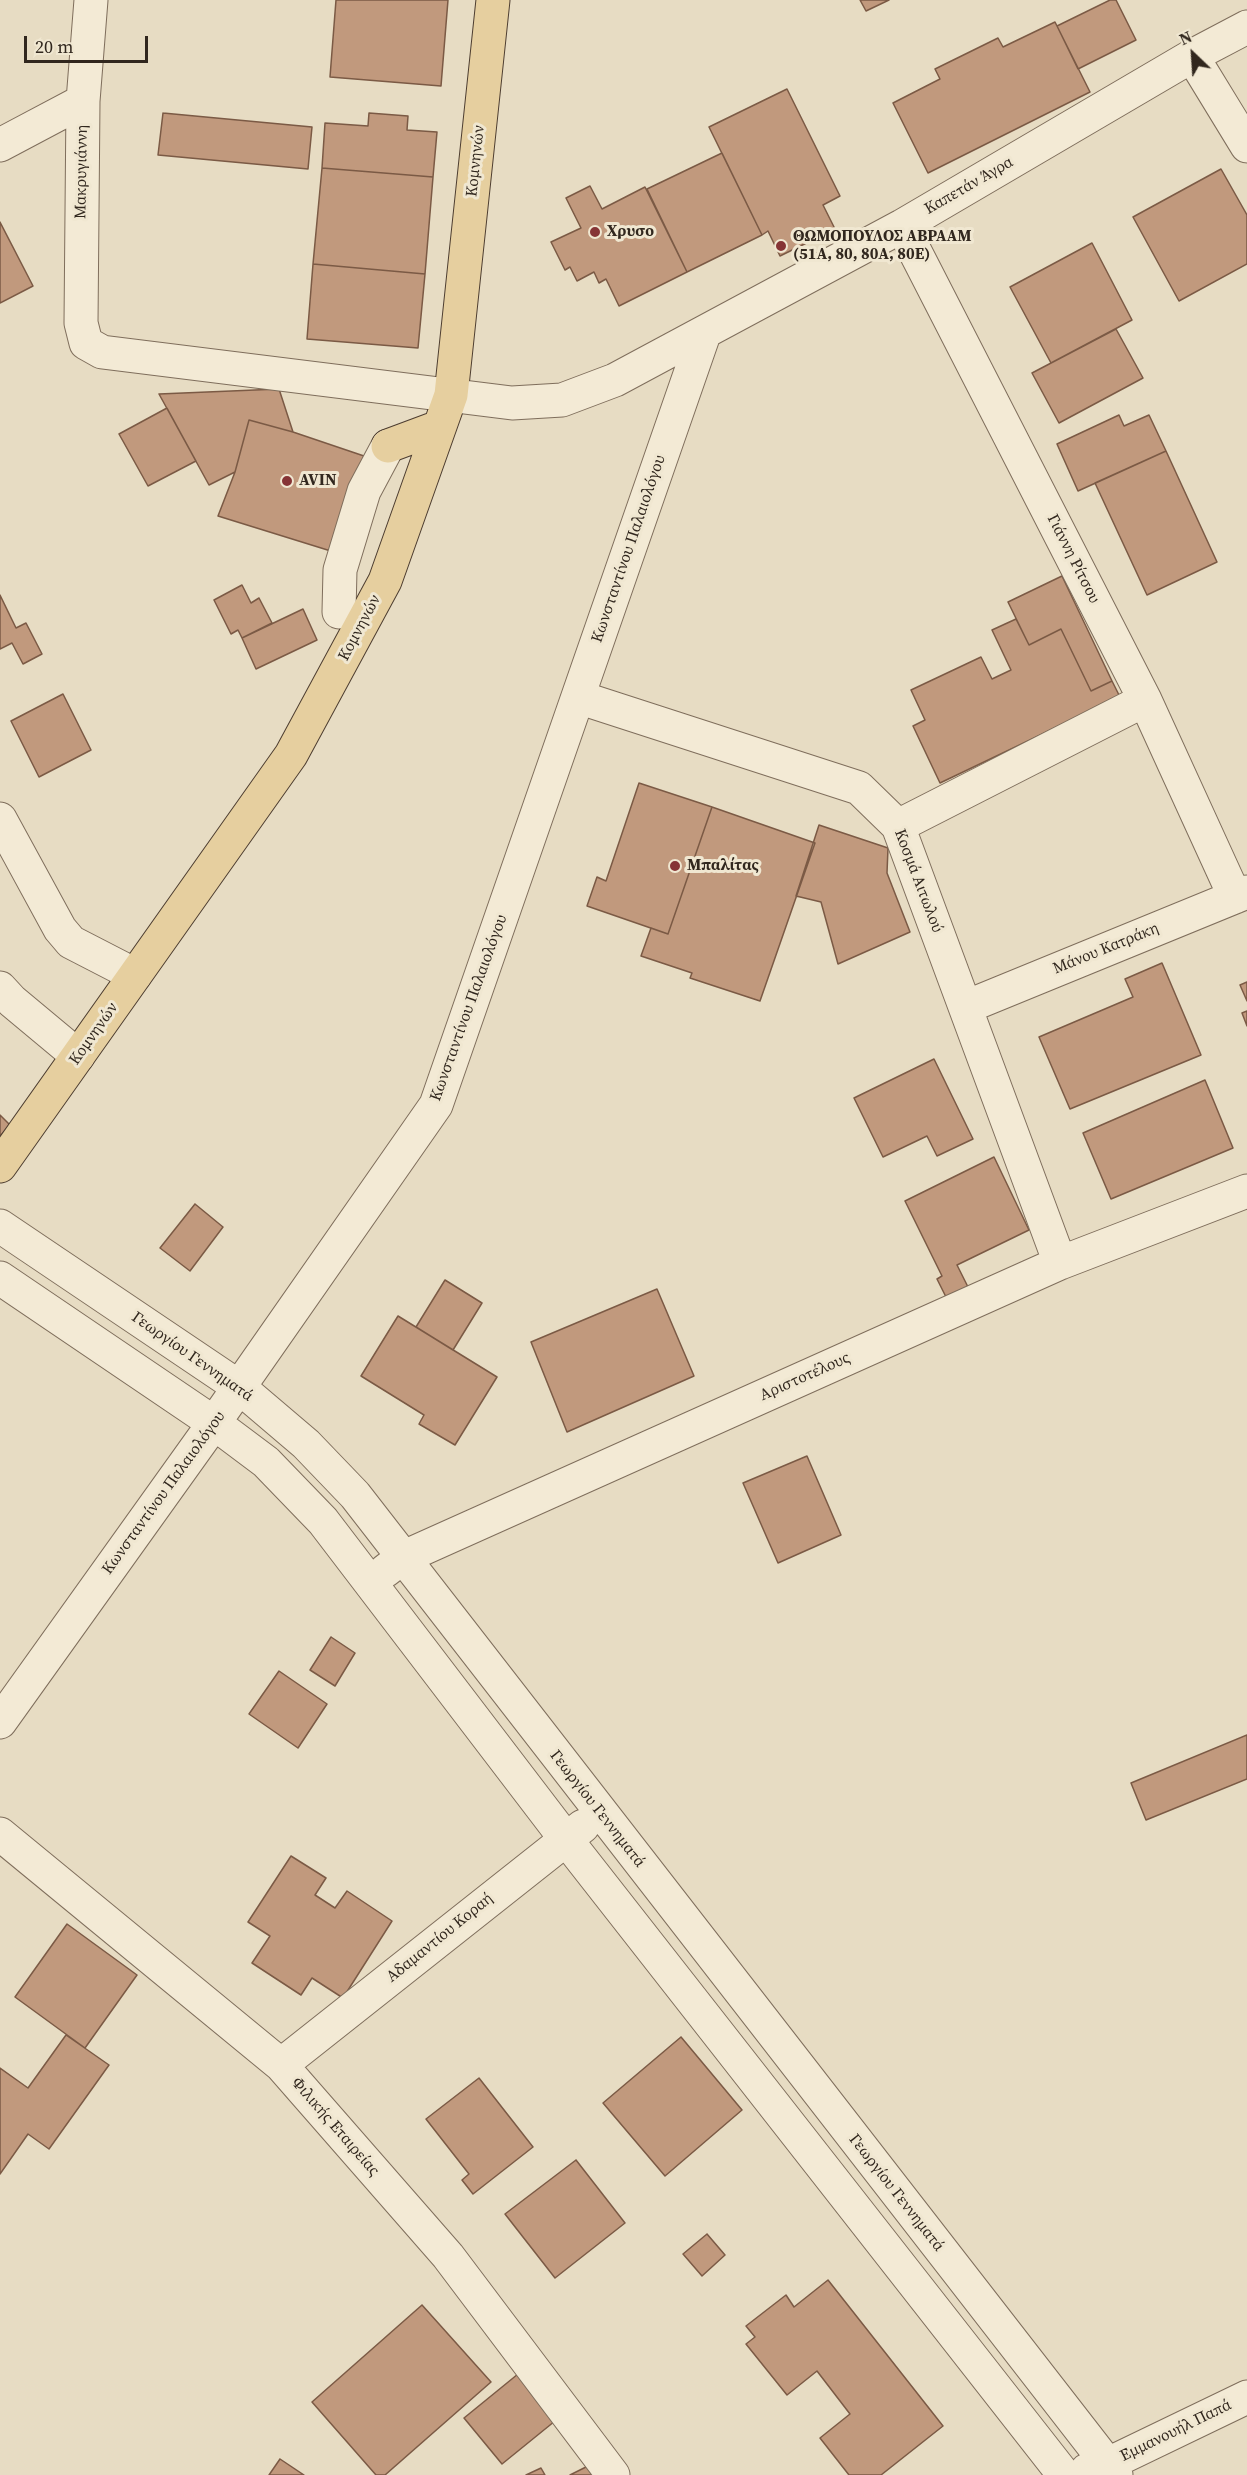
<!DOCTYPE html>
<meta charset="utf-8">
<style>
body{margin:0}
#map{position:relative;width:1247px;height:2475px;overflow:hidden;background:#e7dcc3;font-family:"Source Serif 4",serif}
canvas{display:block}
.north{position:absolute;left:1163px;top:24px;width:60px;height:60px;-webkit-text-stroke:4px #f0e7d1;paint-order:stroke;rotate:335deg;font-size:16px;font-weight:700;line-height:24px;text-align:center;color:#31271e}
.north::after{content:'';display:block;margin:auto;width:21px;height:27px;background:#31271e;clip-path:polygon(50% 0,100% 100%,50% 72%,0 100%)}
.scale{position:absolute;left:24px;top:36px;width:124px;height:27px;box-sizing:border-box;border:3px solid #31271e;border-top:0;padding-left:8px;font-size:18px;line-height:21px;white-space:nowrap;color:#31271e;-webkit-text-stroke:4px #f0e7d1;paint-order:stroke}
</style>
<div id="map">
<canvas width="1247" height="2475"></canvas>
<div class="north">N</div>
<div class="scale">20 m</div>
</div>
<script>
const ctx = document.querySelector('canvas').getContext('2d');
ctx.lineJoin = 'round';
function paint(path, color) {
  ctx.fillStyle = color;
  ctx.fill(path, 'evenodd');
}
function toPath(rows) {
  const path = new Path2D();
  for (const r of rows) {
    path.moveTo(r[0], r[1]);
    for (let i = 2; i < r.length; i += 2) path.lineTo(r[i], r[i + 1]);
  }
  return path;
}
function strokePath(path, color, width, dash) {
  ctx.strokeStyle = color;
  ctx.lineWidth = width;
  ctx.lineCap = dash ? 'butt' : 'round';
  ctx.setLineDash(dash || []);
  ctx.stroke(path);
}
function drawText(font, color, halo, rows, align = 'center') {
  ctx.font = font + ' "Source Serif 4",serif';
  ctx.lineWidth = 6;
  ctx.setLineDash([]);
  ctx.textBaseline = 'middle';
  ctx.strokeStyle = halo;
  ctx.fillStyle = color;
  for (const [text, x, y, turn = 0] of rows) {
    ctx.save();
    ctx.translate(x, y);
    ctx.rotate((+turn || 0) * Math.PI / 180);
    ctx.textAlign = isNaN(turn) ? turn : align;
    if (halo) ctx.strokeText(text, 0, 0);
    ctx.fillText(text, 0, 0);
    ctx.restore();
  }
}
const building = toPath([
 [336,0,448,0,441,86,330,77,336,0],
 [860,0,889,0,866,11,860,0],
 [1110,0,1116,0,1136,40,1078,69,1057,26,1110,0],
 [1055,22,1090,92,928,173,893,103,940,79,935,69,998,38,1003,47,1055,22],
 [787,89,840,196,823,205,835,229,780,256,768,231,762,235,709,127,787,89],
 [163,113,312,127,308,169,158,155,163,113],
 [369,113,408,116,407,130,437,132,433,177,322,168,325,123,368,126,369,113],
 [722,153,762,235,687,272,647,189,722,153],
 [322,168,433,177,425,274,313,264,322,168],
 [1221,169,1247,215,1247,264,1179,301,1133,217,1221,169],
 [590,186,602,209,645,187,687,272,619,306,606,279,599,283,594,272,577,281,570,267,565,270,551,242,581,228,566,198,590,186],
 [0,222,33,286,0,303,0,222],
 [1092,243,1132,320,1051,363,1010,287,1092,243],
 [313,264,425,274,418,348,307,339,313,264],
 [1116,329,1143,378,1059,423,1032,373,1116,329],
 [279,389,293,432,249,420,235,472,209,485,159,394,279,389],
 [167,408,196,461,148,486,119,434,167,408],
 [1119,415,1124,426,1149,415,1166,451,1078,491,1057,444,1119,415],
 [249,420,293,432,364,456,334,552,218,516,235,472,249,420],
 [1166,451,1217,562,1147,595,1095,483,1166,451],
 [1062,576,1112,681,1091,691,1061,629,1029,645,1008,602,1062,576],
 [242,585,251,603,259,598,272,623,242,638,238,630,231,634,214,600,242,585],
 [0,595,16,628,26,623,42,654,23,664,12,643,0,649,0,595],
 [303,609,317,640,256,669,242,638,303,609],
 [1016,619,1029,645,1061,629,1091,691,1112,681,1120,697,940,783,913,726,925,720,911,690,981,657,992,679,1011,670,992,630,1016,619],
 [63,694,91,750,39,777,11,721,63,694],
 [639,783,712,807,668,934,587,906,597,877,606,881,639,783],
 [712,807,815,843,760,1001,690,978,692,973,641,956,651,928,668,934,712,807],
 [819,825,888,848,887,873,910,932,838,964,821,902,796,896,819,825],
 [1162,963,1201,1055,1070,1109,1039,1037,1133,997,1125,979,1162,963],
 [1247,982,1247,1001,1240,985,1247,982],
 [1247,1011,1247,1026,1242,1013,1247,1011],
 [934,1059,973,1139,937,1156,927,1136,883,1157,854,1098,934,1059],
 [1205,1080,1233,1148,1111,1199,1083,1133,1205,1080],
 [0,1115,10,1125,0,1136,0,1115],
 [994,1157,1029,1230,957,1265,969,1289,947,1299,937,1279,942,1276,905,1201,994,1157],
 [195,1204,223,1227,190,1271,160,1248,195,1204],
 [445,1280,482,1303,453,1350,416,1327,445,1280],
 [657,1289,694,1376,567,1432,531,1342,657,1289],
 [398,1316,497,1377,455,1445,419,1424,424,1415,361,1376,398,1316],
 [807,1456,841,1535,778,1563,743,1483,807,1456],
 [331,1637,355,1653,335,1686,310,1670,331,1637],
 [279,1671,327,1704,298,1748,249,1714,279,1671],
 [1247,1735,1247,1779,1146,1820,1131,1783,1247,1735],
 [291,1856,326,1878,315,1895,335,1908,347,1891,392,1921,343,1998,312,1978,301,1995,252,1963,270,1936,248,1922,291,1856],
 [67,1924,137,1975,85,2048,15,1997,67,1924],
 [66,2035,109,2065,49,2149,28,2134,0,2174,0,2068,28,2088,66,2035],
 [681,2037,742,2110,665,2176,603,2103,681,2037],
 [479,2078,533,2147,473,2194,462,2180,469,2174,426,2119,479,2078],
 [576,2160,625,2223,555,2278,505,2214,576,2160],
 [707,2234,725,2255,702,2276,683,2254,707,2234],
 [828,2280,943,2426,881,2475,849,2475,820,2438,850,2414,817,2371,787,2395,746,2344,755,2337,746,2326,786,2295,794,2307,828,2280],
 [422,2305,491,2382,385,2475,376,2475,312,2402,422,2305],
 [518,2374,555,2421,502,2464,464,2418,518,2374],
 [280,2459,304,2475,269,2475,280,2459],
 [590,2465,595,2475,570,2475,590,2465],
 [541,2468,545,2475,526,2475,541,2468]
]);
paint(building, '#c1997d');
strokePath(building, '#7b5a45', 1.5);
const minor = toPath([
 [91,0,83,101,81,323,86,343,102,352,512,403,562,400,615,380,902,226,1192,56,1247,27],
 [1192,56,1247,146],
 [0,145,83,101],
 [902,226,1145,700,1235,897],
 [339,612,340,570,364,491,388,446],
 [578,697,859,788,898,826,1060,1263],
 [0,819,60,929,71,942,135,975],
 [898,826,1145,700],
 [0,988,12,1001,78,1056],
 [966,1007,1247,892],
 [0,1226,239,1387,306,1444,355,1495,1116,2475],
 [0,1278,214,1423,266,1462,323,1521,565,1838,1064,2475],
 [385,1571,402,1558,1060,1263,1247,1191],
 [0,1722,214,1423,436,1105,704,334],
 [0,1834,281,2065,448,2256,613,2475],
 [281,2065,583,1826],
 [1087,2470,1108,2464,1247,2397]
]);
const major = toPath([
 [388,446,439,427],
 [0,1166,291,755,385,581,451,395,493,0]
]);
strokePath(minor, '#7f6e5c', 35);
strokePath(major, '#4d3d30', 35);
strokePath(minor, '#f3ead5', 33);
strokePath(major, '#e6cf9f', 33);
for (const [x, y, r, color] of [
 [595,232,6,"#863435"],
 [781,246,6,"#863435"],
 [287,481,6,"#863435"],
 [675,866,6,"#863435"]
]) {
  const dot = new Path2D();
  dot.arc(x, y, r, 0, 2 * Math.PI);
  ctx.fillStyle = color;
  ctx.fill(dot);
  strokePath(dot, '#f0e7d1', 2);
}
drawText('16px', '#31271e', '#f0e7d1', [
 ["Κομνηνών",476,161,-84],
 ["Μακρυγιάννη",82,172,-89],
 ["Καπετάν Άγρα",969,186,-30],
 ["Κωνσταντίνου Παλαιολόγου",629,549,-71],
 ["Γιάννη Ρίτσου",1073,559,63],
 ["Κομνηνών",360,628,-62],
 ["Κοσμά Αιτωλού",918,881,69],
 ["Μάνου Κατράκη",1106,949,-22],
 ["Κωνσταντίνου Παλαιολόγου",469,1008,-70],
 ["Κομνηνών",94,1034,-55],
 ["Γεωργίου Γεννηματά",192,1357,35],
 ["Αριστοτέλους",805,1377,-24],
 ["Κωνσταντίνου Παλαιολόγου",164,1493,-54],
 ["Γεωργίου Γεννηματά",597,1809,52],
 ["Αδαμαντίου Κοραή",440,1938,-39],
 ["Φιλικής Εταιρείας",335,2127,49],
 ["Γεωργίου Γεννηματά",896,2193,52],
 ["Εμμανουήλ Παπά",1176,2431,-26]
]);
drawText('bold 16px', '#31271e', '#f0e7d1', [
 ["Χρυσο",607,232],
 ["ΘΩΜΟΠΟΥΛΟΣ ΑΒΡΑΑΜ",793,237],
 ["(51Α, 80, 80Α, 80Ε)",793,255],
 ["AVIN",299,481],
 ["Μπαλίτας",687,866]
], 'left');
</script>
